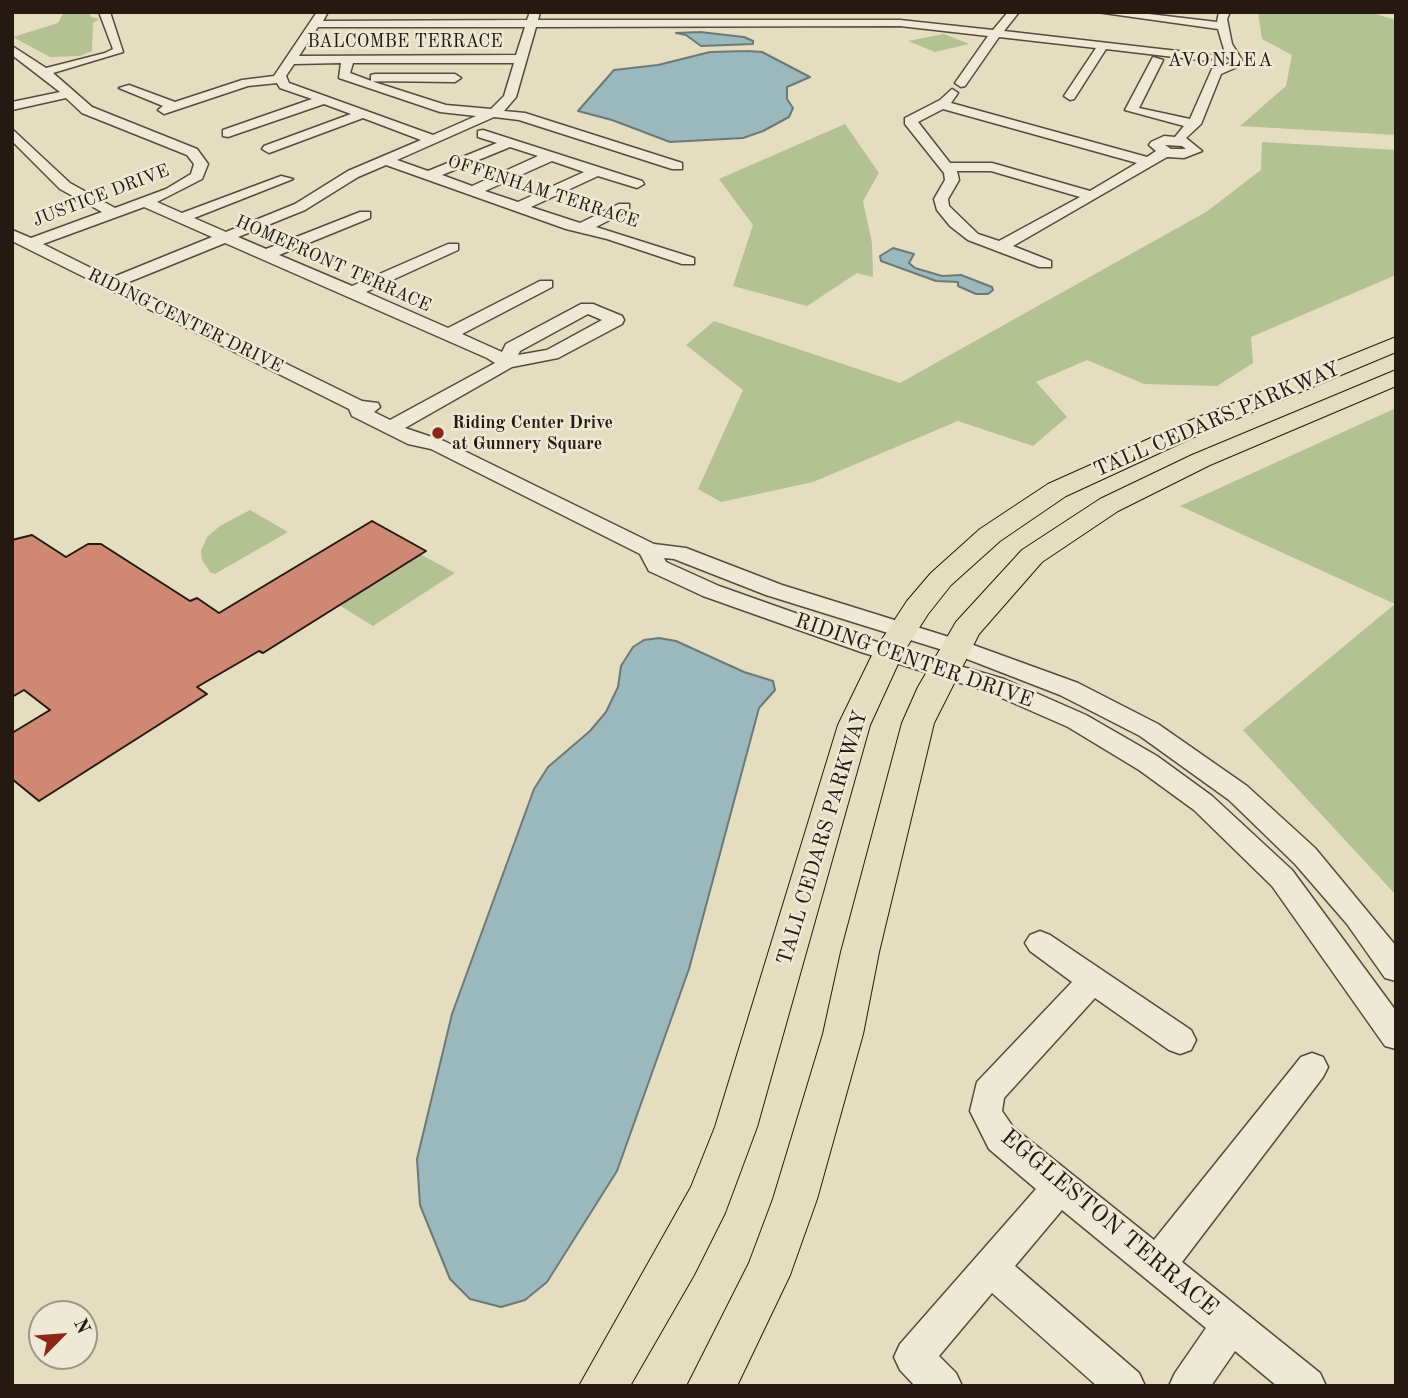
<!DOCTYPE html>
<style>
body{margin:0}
#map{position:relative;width:1408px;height:1398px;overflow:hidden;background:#e5ddbf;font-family:"Old Standard TT",serif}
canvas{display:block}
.frame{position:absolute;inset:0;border:14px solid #251912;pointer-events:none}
.north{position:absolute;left:28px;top:1300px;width:70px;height:70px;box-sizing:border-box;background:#eee9d5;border:2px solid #9e9687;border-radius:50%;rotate:65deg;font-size:19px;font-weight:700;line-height:28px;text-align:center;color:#251912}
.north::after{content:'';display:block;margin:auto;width:24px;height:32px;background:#8f2418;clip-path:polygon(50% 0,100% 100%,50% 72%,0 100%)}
</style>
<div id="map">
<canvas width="1408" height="1398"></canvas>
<div class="frame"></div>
<div class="north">N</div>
</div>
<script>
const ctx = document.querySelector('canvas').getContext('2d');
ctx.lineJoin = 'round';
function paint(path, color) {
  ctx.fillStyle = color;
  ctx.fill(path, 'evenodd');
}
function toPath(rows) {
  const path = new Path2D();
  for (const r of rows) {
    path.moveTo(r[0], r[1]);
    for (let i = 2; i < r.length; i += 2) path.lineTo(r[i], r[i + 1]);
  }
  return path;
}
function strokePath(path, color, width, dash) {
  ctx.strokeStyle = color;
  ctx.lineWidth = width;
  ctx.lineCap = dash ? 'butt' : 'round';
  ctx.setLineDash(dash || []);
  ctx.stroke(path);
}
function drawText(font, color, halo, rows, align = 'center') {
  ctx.font = font + ' "Old Standard TT",serif';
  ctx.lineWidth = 5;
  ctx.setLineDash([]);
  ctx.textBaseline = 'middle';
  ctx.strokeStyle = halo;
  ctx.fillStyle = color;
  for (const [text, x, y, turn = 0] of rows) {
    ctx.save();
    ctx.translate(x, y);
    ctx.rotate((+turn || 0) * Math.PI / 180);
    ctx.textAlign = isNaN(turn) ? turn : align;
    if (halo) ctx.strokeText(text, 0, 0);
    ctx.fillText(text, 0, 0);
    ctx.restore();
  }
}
paint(toPath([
 [64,12,89,12,91,17,99,19,93,23,92,51,80,56,50,57,13,37,58,23],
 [1258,12,1369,12,1396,20,1396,135,1240,126,1286,86,1292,55,1262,39],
 [944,34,969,44,935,52,908,41],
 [845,124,879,173,863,201,872,243,873,277,857,273,807,306,733,286,753,225,719,179],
 [1262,142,1396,150,1396,275,1251,337,1253,363,1217,386,1144,384,1087,360,1036,382,1067,417,1033,446,958,421,813,482,721,502,698,489,743,390,686,345,714,321,900,383,1206,212,1261,170],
 [1396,408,1396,895,1243,730,1395,604,1180,506],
 [250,510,288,532,215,574,210,572,202,560,201,551,207,537,220,526],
 [420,554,455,573,373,626,339,605]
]), '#b3c193');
const water = toPath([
 [700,32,744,37,753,41,753,44,701,46,686,35,676,33,700,32],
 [748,51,762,52,810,77,787,87,787,99,793,108,789,117,763,131,743,138,670,142,612,120,578,111,614,70,658,65,710,52,748,51],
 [893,248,914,254,909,263,915,268,942,276,961,275,992,287,993,290,988,294,976,294,958,286,958,282,936,281,881,261,880,256,893,248],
 [659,638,676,641,744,672,773,681,775,690,759,708,689,969,617,1171,547,1282,525,1300,501,1307,470,1299,450,1279,420,1205,417,1159,452,1014,534,789,548,767,590,731,606,712,618,687,621,666,633,647,644,640,659,638]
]);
paint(water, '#9bb9bd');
strokePath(water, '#6c7979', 2);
const building = toPath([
 [372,521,426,551,263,653,259,651,197,687,207,694,39,801,12,779,12,733,50,710,24,690,12,697,12,540,32,535,66,557,88,544,101,544,190,601,197,598,219,613,372,521]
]);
paint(building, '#cf8874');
strokePath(building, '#251912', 2);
const minor = toPath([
 [99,12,110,12,123,52,53,73,92,107,197,149,208,164,202,179,157,202,182,213,281,176,293,179,194,218,226,232,295,204,348,171,421,140,363,118,269,153,262,149,264,146,351,114,324,104,228,137,223,136,223,130,312,99,280,88,277,83,248,86,164,114,158,110,163,106,119,88,129,85,175,102,242,80,274,76,317,12,328,12,323,21,527,20,530,12,540,12,538,20,900,20,993,30,1008,12,1019,12,1004,31,1212,55,1214,57,1208,61,1106,49,1074,99,1070,100,1064,96,1096,48,999,37,965,86,961,87,955,83,988,36,900,26,536,27,516,97,504,111,525,113,682,163,682,169,672,169,519,120,494,117,397,160,428,171,497,143,478,137,478,131,483,130,642,181,644,184,637,188,598,176,531,207,580,223,619,204,629,204,629,210,596,227,694,258,694,264,682,264,607,239,566,229,386,165,358,177,305,210,238,237,266,249,360,212,370,212,370,218,279,255,352,286,448,244,458,244,458,250,366,292,448,328,540,281,552,281,552,287,462,334,502,352,506,344,581,304,593,304,622,316,624,320,622,324,558,358,512,367,405,428,444,441,654,544,686,548,782,585,965,642,1078,683,1158,724,1247,786,1315,848,1396,946,1396,981,1385,978,1347,924,1295,864,1229,800,1140,736,1060,695,949,652,766,595,674,559,664,558,666,562,719,586,877,642,1004,679,1086,715,1157,756,1212,796,1292,870,1396,1011,1396,1049,1385,1046,1272,886,1194,810,1139,770,1068,727,986,691,861,652,703,596,649,571,640,554,431,449,408,444,352,416,349,409,12,241,12,230,31,238,102,212,60,189,12,141,12,129,70,183,115,208,166,189,191,174,194,164,187,155,82,113,66,98,12,110,12,102,60,92,12,55,12,46,46,68,105,53,113,49,99,12],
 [318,27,525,27,516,55,299,56,318,27],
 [341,63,339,78,440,112,476,116,433,135,289,83,286,76,294,64,341,63],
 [353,63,514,63,504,96,491,109,446,105,374,82,350,73,353,63],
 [510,147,538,156,472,186,442,175,510,147],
 [552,161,584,172,518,202,485,191,552,161],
 [144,207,212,237,111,278,43,244,144,207],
 [225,243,487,358,495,363,390,420,374,412,380,407,378,403,362,401,124,284,225,243],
 [588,314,602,320,547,350,518,355,520,351,588,314],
 [1097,12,1132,12,1217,22,1219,12,1230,12,1227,19,1232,44,1242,60,1236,64,1226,56,1218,29,1097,12],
 [1153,57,1163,60,1139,108,1190,119,1212,69,1231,63,1237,67,1221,74,1201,124,1186,138,1202,151,1184,158,1167,157,1013,246,1051,261,1051,267,1039,267,968,240,950,226,937,210,934,199,945,180,944,173,905,124,905,118,940,100,952,89,958,93,951,103,1147,157,1156,151,1149,145,1151,142,1164,136,1175,137,1184,126,1125,110,1153,57],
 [943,109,1137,163,1090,191,992,163,950,163,918,122,943,109],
 [1165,145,1182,146,1186,149,1171,149,1165,145],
 [957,171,991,171,1080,197,999,241,978,234,949,206,948,199,959,180,957,171],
 [375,74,455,74,461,78,455,82,371,81,371,75,375,74],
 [1040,931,1050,935,1191,1030,1196,1040,1191,1050,1180,1054,1169,1050,1095,998,1004,1098,1002,1111,1013,1127,1154,1240,1301,1057,1312,1053,1323,1057,1328,1067,1323,1077,1182,1262,1320,1373,1326,1386,1277,1386,1235,1351,1211,1386,1169,1386,1175,1373,1206,1328,1062,1210,1015,1266,1139,1373,1145,1386,1097,1386,992,1293,939,1356,956,1373,962,1386,915,1386,900,1370,894,1357,900,1344,1036,1189,989,1149,970,1111,977,1082,1072,982,1030,951,1025,943,1030,935,1040,931]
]);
const major = toPath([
 [1396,337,1396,352,1207,431,1066,496,1000,541,951,585,928,614,903,653,870,725,757,1127,725,1213,694,1275,630,1386,579,1386,691,1187,715,1127,838,725,873,653,907,601,931,573,980,529,1048,484,1189,421,1396,337],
 [1396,370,1396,386,1210,465,1118,511,1042,562,979,634,934,723,879,952,863,1034,817,1199,790,1275,737,1386,687,1386,749,1263,773,1199,823,1034,841,952,902,723,918,687,956,622,1022,550,1100,499,1192,455,1396,370]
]);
strokePath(minor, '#554a3d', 3);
strokePath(major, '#251912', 2);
paint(minor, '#eee9d5');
paint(major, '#e5ddbf');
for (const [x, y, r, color] of [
 [438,433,7,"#8f2418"]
]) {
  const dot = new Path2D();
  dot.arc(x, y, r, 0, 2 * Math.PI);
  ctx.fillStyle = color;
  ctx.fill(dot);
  strokePath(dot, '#eee9d5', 2.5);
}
drawText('18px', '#251912', '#eee9d5', [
 ["BALCOMBE TERRACE",405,42],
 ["OFFENHAM TERRACE",543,192,18],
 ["JUSTICE DRIVE",101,196,-21],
 ["HOMEFRONT TERRACE",333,264,24],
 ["RIDING CENTER DRIVE",185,321,26]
]);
drawText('bold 18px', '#251912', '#eee9d5', [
 ["Riding Center Drive",452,423],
 ["at Gunnery Square",452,444]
], 'left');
ctx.letterSpacing = '2px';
drawText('19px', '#251912', '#eee9d5', [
 ["AVONLEA",1221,61]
]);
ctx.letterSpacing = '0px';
drawText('21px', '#251912', '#eee9d5', [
 ["TALL CEDARS PARKWAY",1217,420,-23],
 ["RIDING CENTER DRIVE",914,661,19],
 ["TALL CEDARS PARKWAY",823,838,-73]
]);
drawText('24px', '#251912', '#eee9d5', [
 ["EGGLESTON TERRACE",1109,1223,40]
]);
</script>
